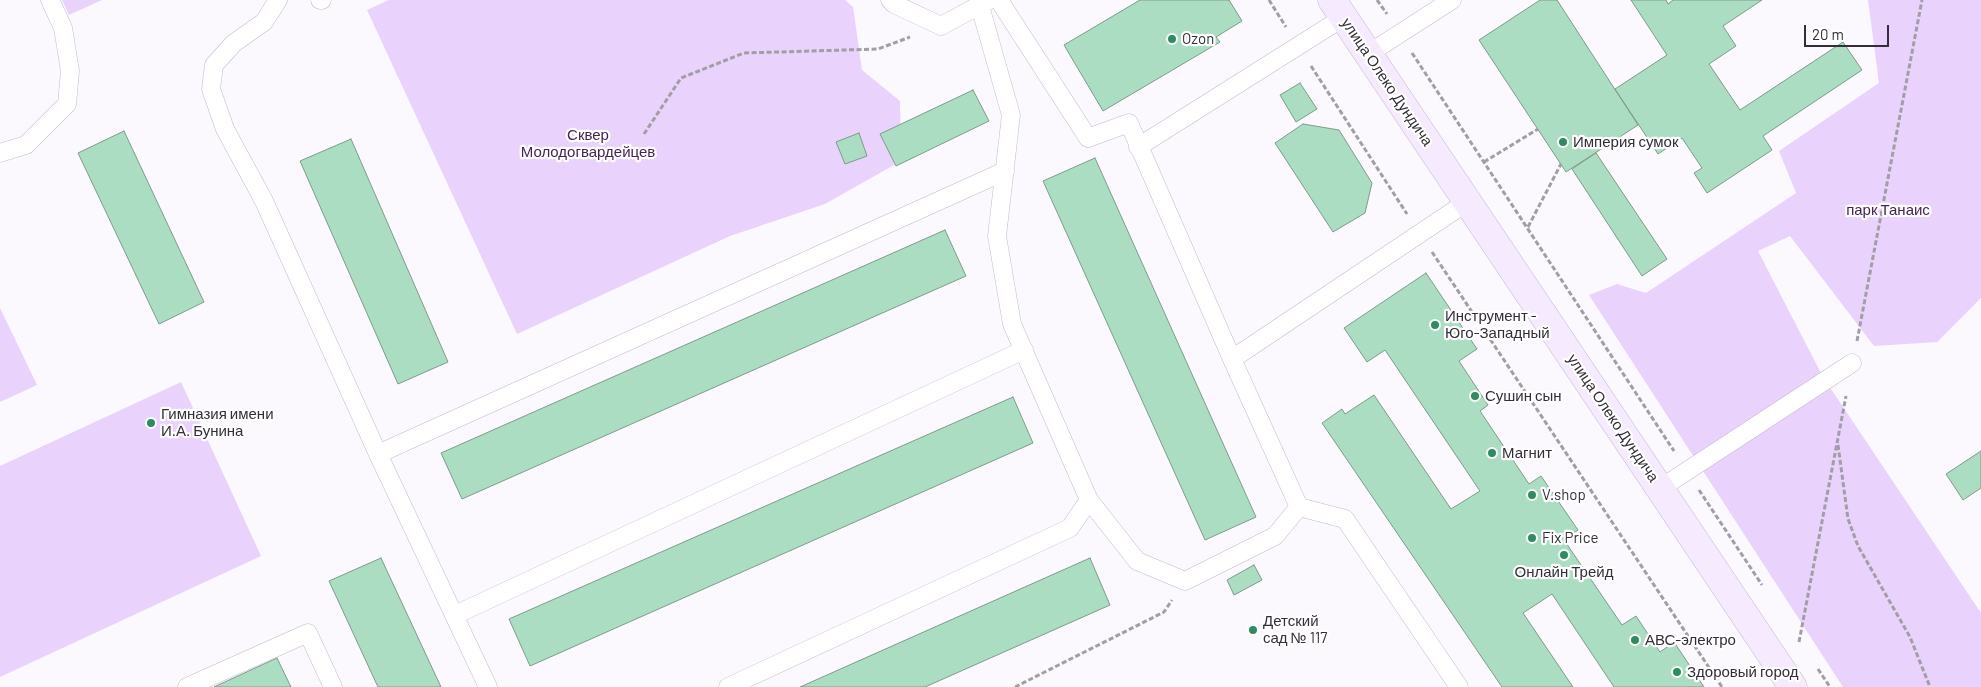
<!DOCTYPE html>
<meta charset="utf-8">
<style>
body{margin:0}
#map{position:relative;width:1981px;height:687px;overflow:hidden;background:#fbf8fe;font-family:Barlow,sans-serif}
canvas{display:block}
.scale{position:absolute;left:1804px;top:25px;width:85px;height:22px;box-sizing:border-box;border:2px solid #332e38;border-top:0;padding-left:6px;font-size:15px;line-height:18px;white-space:nowrap;color:#332e38;-webkit-text-stroke:4px #fff;paint-order:stroke}
</style>
<div id="map">
<canvas width="1981" height="687"></canvas>
<div class="scale">20 m</div>
</div>
<script>
const ctx = document.querySelector('canvas').getContext('2d');
ctx.lineJoin = 'round';
function paint(path, color) {
  ctx.fillStyle = color;
  ctx.fill(path, 'evenodd');
}
function toPath(rows) {
  const path = new Path2D();
  for (const r of rows) {
    path.moveTo(r[0], r[1]);
    for (let i = 2; i < r.length; i += 2) path.lineTo(r[i], r[i + 1]);
  }
  return path;
}
function strokePath(path, color, width, dash) {
  ctx.strokeStyle = color;
  ctx.lineWidth = width;
  ctx.lineCap = dash ? 'butt' : 'round';
  ctx.setLineDash(dash || []);
  ctx.stroke(path);
}
function drawText(font, color, halo, rows, align = 'center') {
  ctx.font = font + ' Barlow,sans-serif';
  ctx.lineWidth = 4.5;
  ctx.setLineDash([]);
  ctx.textBaseline = 'middle';
  ctx.strokeStyle = halo;
  ctx.fillStyle = color;
  for (const [text, x, y, turn = 0] of rows) {
    ctx.save();
    ctx.translate(x, y);
    ctx.rotate((+turn || 0) * Math.PI / 180);
    ctx.textAlign = isNaN(turn) ? turn : align;
    if (halo) ctx.strokeText(text, 0, 0);
    ctx.fillText(text, 0, 0);
    ctx.restore();
  }
}
paint(toPath([
 [62,0,102,0,69,15],
 [389,0,845,0,853,7,862,70,900,101,901,161,825,204,730,236,517,334,367,10],
 [1868,0,1981,0,1981,298,1937,342,1874,346,1790,236,1758,251,1823,377,1981,613,1981,687,1843,687,1589,295,1617,284,1646,293,1796,193,1779,151,1879,83],
 [0,308,37,385,0,402],
 [181,382,261,556,0,677,0,466]
]), '#e9d2fb');
const building = toPath([
 [1140,0,1229,0,1242,21,1216,37,1220,42,1103,111,1064,45,1140,0],
 [1540,0,1557,0,1638,125,1566,172,1479,40,1540,0],
 [1631,0,1666,0,1668,4,1673,0,1762,0,1723,26,1736,46,1709,64,1740,110,1843,42,1862,70,1763,136,1772,150,1707,193,1694,173,1702,168,1682,138,1658,154,1615,89,1667,55,1631,0],
 [1300,83,1317,109,1296,122,1280,95,1300,83],
 [973,90,989,121,896,166,880,134,973,90],
 [1303,124,1339,130,1372,183,1365,213,1333,232,1275,143,1303,124],
 [124,131,204,302,159,324,78,153,124,131],
 [859,133,867,156,845,164,836,142,859,133],
 [351,139,448,362,398,384,300,161,351,139],
 [1596,153,1667,259,1642,276,1572,169,1596,153],
 [1095,158,1256,517,1205,540,1043,181,1095,158],
 [945,230,966,276,462,499,441,453,945,230],
 [1426,273,1477,349,1459,361,1488,405,1480,411,1529,484,1541,476,1578,530,1564,540,1622,625,1636,616,1660,652,1674,642,1704,687,1614,687,1552,594,1523,613,1573,687,1502,687,1322,423,1342,409,1345,414,1374,395,1451,509,1480,491,1385,350,1367,362,1344,328,1426,273],
 [1013,397,1033,443,530,666,509,619,1013,397],
 [1981,451,1981,488,1963,500,1946,474,1981,451],
 [381,558,441,687,378,687,329,581,381,558],
 [1090,558,1110,605,925,687,800,687,1090,558],
 [1254,565,1262,580,1234,595,1227,580,1254,565],
 [277,658,291,687,214,687,277,658]
]);
paint(building, '#aaddc1');
strokePath(building, '#7f9b8b', 1);
const lane = toPath([
 [278,0,264,22,234,43,214,65,211,89,225,129,264,201,378,454,488,687],
 [320,0,322,0],
 [890,0,894,4,941,26,989,0],
 [999,0,1088,138,1129,123,1232,359],
 [1368,54,1452,0],
 [1138,147,1344,17],
 [0,153,26,145,67,104,70,71,63,28,50,0],
 [378,454,1005,171],
 [1661,488,1852,363],
 [1089,500,1137,561,1185,581,1275,536,1299,507],
 [455,615,1024,350],
 [187,687,308,633,333,687],
 [728,687,1070,528,1089,500,1012,324,997,236,1011,115,980,6],
 [1459,687,1345,519,1299,507,1232,359,1467,202]
]);
const secondary = toPath([
 [1332,0,1793,687]
]);
strokePath(lane, '#c6b8d1', 19);
strokePath(secondary, '#c6b8d1', 29);
strokePath(toPath([
 [1269,0,1286,27],
 [1377,0,1387,14],
 [1412,53,1674,451],
 [1311,66,1407,214],
 [644,134,681,78,744,53,878,49,910,37],
 [1484,162,1538,129],
 [1528,227,1561,164],
 [1432,252,1722,687],
 [1857,341,1922,0],
 [1838,445,1848,519,1858,546,1910,637,1930,687],
 [1699,490,1762,585],
 [1799,642,1846,396],
 [1818,669,1830,687],
 [1015,687,1164,612,1172,600]
]), '#a29ea6', 3, [5, 2.5]);
strokePath(lane, '#fff', 18);
strokePath(secondary, '#f6eafe', 28);
for (const [x, y, r, color] of [
 [1172,39,5,"#2e8b62"],
 [1563,142,5,"#2e8b62"],
 [1435,325,5,"#2e8b62"],
 [1475,396,5,"#2e8b62"],
 [151,423,5,"#2e8b62"],
 [1492,453,5,"#2e8b62"],
 [1532,495,5,"#2e8b62"],
 [1532,538,5,"#2e8b62"],
 [1564,555,5,"#2e8b62"],
 [1253,630,5,"#2e8b62"],
 [1635,640,5,"#2e8b62"],
 [1677,672,5,"#2e8b62"]
]) {
  const dot = new Path2D();
  dot.arc(x, y, r, 0, 2 * Math.PI);
  ctx.fillStyle = color;
  ctx.fill(dot);
  strokePath(dot, '#fff', 2);
}
drawText('15px', '#332e38', '#fff', [
 ["Ozon",1182,39],
 ["Империя сумок",1573,142],
 ["Инструмент -",1445,316],
 ["Юго-Западный",1445,333],
 ["Сушин сын",1485,396],
 ["Гимназия имени",161,414],
 ["И.А. Бунина",161,431],
 ["Магнит",1502,453],
 ["V.shop",1542,495],
 ["Fix Price",1542,538],
 ["Онлайн Трейд",1564,572,"center"],
 ["Детский",1263,621],
 ["сад № 117",1263,638],
 ["АВС-электро",1645,640],
 ["Здоровый город",1687,672]
], 'left');
drawText('15px', '#332e38', '#fff', [
 ["улица Олеко Дундича",1387,82,56],
 ["улица Олеко Дундича",1613,418,56]
]);
drawText('15px', '#442458', '#fff', [
 ["Сквер",588,135],
 ["Молодогвардейцев",588,152],
 ["парк Танаис",1888,210]
]);
</script>
